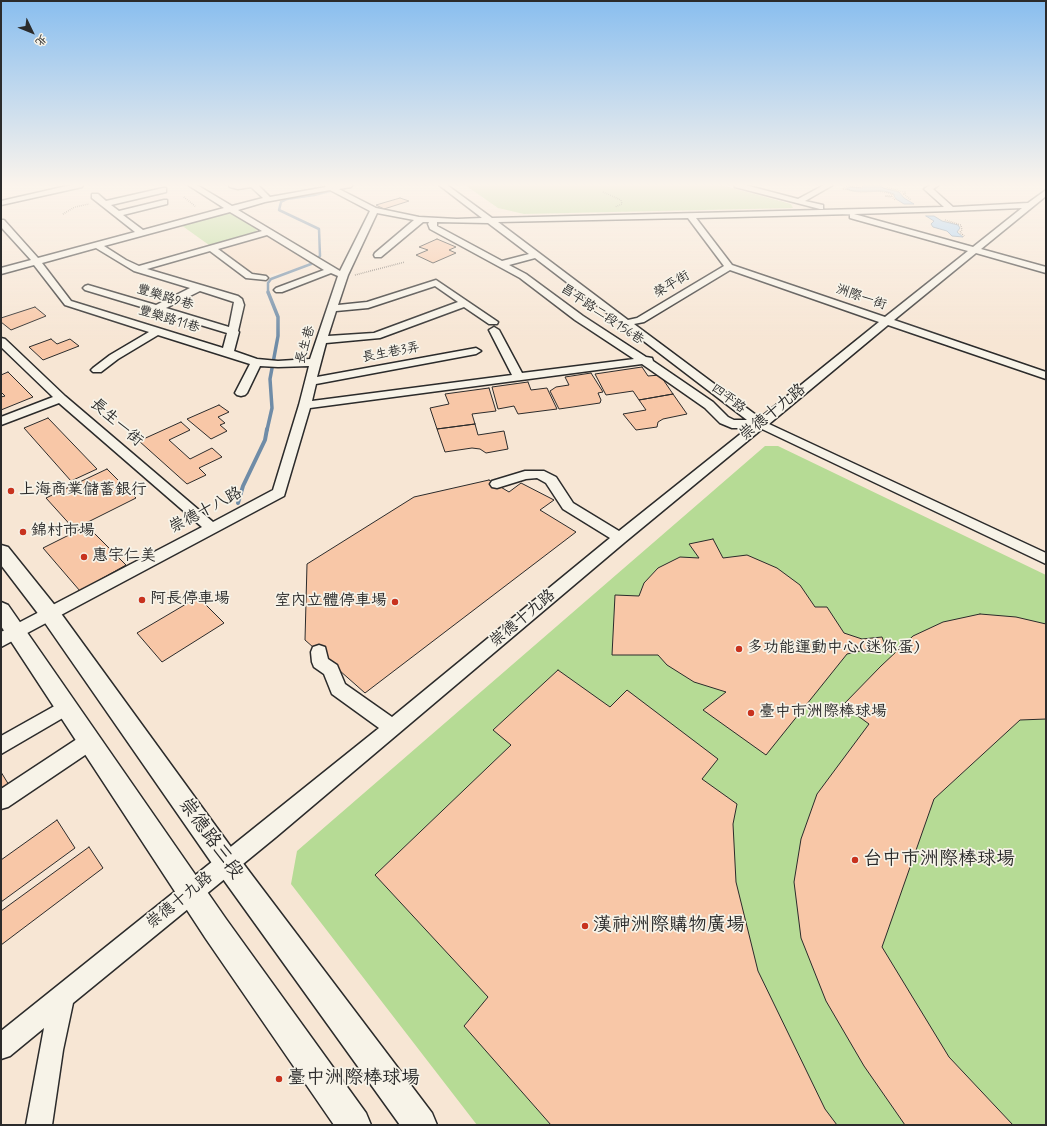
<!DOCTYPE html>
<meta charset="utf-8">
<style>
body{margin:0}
#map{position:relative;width:1047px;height:1126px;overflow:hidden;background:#f7e6d4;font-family:Mynerve,"LXGW WenKai TC",sans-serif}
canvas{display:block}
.frame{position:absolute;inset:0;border:2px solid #2b2b2b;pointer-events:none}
.north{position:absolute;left:12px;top:12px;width:40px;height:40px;-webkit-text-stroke:3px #f7f3e8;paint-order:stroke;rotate:133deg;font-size:11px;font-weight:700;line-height:16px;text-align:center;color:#2b2b2b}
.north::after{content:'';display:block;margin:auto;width:14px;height:18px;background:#2b2b2b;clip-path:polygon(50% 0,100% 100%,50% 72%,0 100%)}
</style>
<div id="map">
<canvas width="1047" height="1126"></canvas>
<div class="frame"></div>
<div class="north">北</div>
</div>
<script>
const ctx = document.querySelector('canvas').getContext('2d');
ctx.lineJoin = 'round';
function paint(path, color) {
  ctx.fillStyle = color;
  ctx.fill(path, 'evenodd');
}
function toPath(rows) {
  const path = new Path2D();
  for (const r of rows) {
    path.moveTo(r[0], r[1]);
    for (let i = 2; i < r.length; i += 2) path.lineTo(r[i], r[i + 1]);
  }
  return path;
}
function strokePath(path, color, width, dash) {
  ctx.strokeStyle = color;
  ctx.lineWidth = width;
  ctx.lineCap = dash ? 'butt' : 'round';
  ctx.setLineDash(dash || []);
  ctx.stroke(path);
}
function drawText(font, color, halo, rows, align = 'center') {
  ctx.font = font + ' Mynerve,"LXGW WenKai TC",sans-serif';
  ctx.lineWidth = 3.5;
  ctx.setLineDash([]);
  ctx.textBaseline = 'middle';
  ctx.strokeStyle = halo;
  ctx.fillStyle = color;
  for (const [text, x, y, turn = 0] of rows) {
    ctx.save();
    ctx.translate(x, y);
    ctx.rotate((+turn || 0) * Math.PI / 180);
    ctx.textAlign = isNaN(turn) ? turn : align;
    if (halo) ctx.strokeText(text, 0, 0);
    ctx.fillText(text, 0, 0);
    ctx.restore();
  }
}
paint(toPath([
 [266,235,307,261,307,264,297,269,258,277,251,274,215,248]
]), '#f7ddc6');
paint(toPath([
 [465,185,721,185,791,204,793,208,524,214,498,208],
 [225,213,232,213,258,229,255,232,209,245,181,225],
 [765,446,778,446,1046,575,1046,1125,477,1125,291,884,297,851]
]), '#b6db95');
const water = toPath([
 [862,185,879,185,883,188,899,192,904,198,914,204,904,204,896,199,894,196,894,194,884,191,853,191,846,189,850,187,863,188,862,185],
 [926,216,934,216,942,221,958,225,960,228,957,232,963,237,952,236,947,231,933,227,931,224,934,221,926,216]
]);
paint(water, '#9ccdf9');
strokePath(water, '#6f8ca7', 1);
strokePath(toPath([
 [268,293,268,283,271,279,311,264,320,256,319,229,279,210,281,202,287,199,314,195,354,185]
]), '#6f8ca7', 2.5);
strokePath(toPath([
 [267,430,272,408,270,379,278,336,278,317,268,292]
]), '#6f8ca7', 3.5);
strokePath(toPath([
 [238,503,243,486,265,440,267,429]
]), '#6f8ca7', 4);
const building = toPath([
 [400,198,409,201,384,209,376,205,400,198],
 [437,239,456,247,449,250,456,253,433,263,416,255,428,250,419,247,437,239],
 [35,307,46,316,11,330,1,322,1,318,35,307],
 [51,339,57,344,70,339,79,346,43,360,29,347,51,339],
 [642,367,648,376,660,375,673,394,639,400,633,391,606,395,595,374,642,367],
 [8,372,33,397,1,410,1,397,5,396,1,392,1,375,8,372],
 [591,373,603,392,598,393,601,400,600,403,559,409,550,391,556,387,569,385,565,377,591,373],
 [528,382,531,390,547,388,557,409,518,414,514,406,498,409,492,387,528,382],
 [489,388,496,411,472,414,475,424,437,429,430,408,449,404,445,394,489,388],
 [673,394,687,414,663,419,658,422,657,427,636,430,623,414,646,410,639,400,673,394],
 [219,405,229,412,218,417,225,423,220,425,227,431,211,439,187,419,219,405],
 [48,418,97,469,71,481,24,428,48,418],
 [181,422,190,430,169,440,190,459,212,448,222,457,199,468,206,475,187,484,139,441,181,422],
 [475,424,478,435,504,431,508,449,486,453,480,449,472,448,445,452,437,429,475,424],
 [107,469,136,498,74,529,46,498,107,469],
 [489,480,509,492,521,483,554,500,540,510,576,532,365,693,305,640,307,564,414,497,489,480],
 [87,526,126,565,80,591,43,548,87,526],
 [713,539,723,558,747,555,777,568,800,585,815,607,827,607,844,633,862,639,882,637,885,645,847,654,766,755,703,710,726,692,694,682,667,665,658,655,612,655,615,595,639,596,644,583,658,568,680,557,699,558,689,544,713,539],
 [198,597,224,623,162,662,137,633,198,597],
 [980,614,1016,617,1046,624,1046,719,1020,720,934,799,882,947,949,1057,1013,1125,905,1125,864,1066,826,1001,801,938,794,882,801,839,817,794,869,724,843,705,881,666,913,636,943,622,980,614],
 [558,670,610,707,627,690,718,759,702,779,737,804,733,824,736,882,758,971,825,1109,837,1125,551,1125,464,1026,488,997,375,875,511,745,493,730,558,670],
 [1,772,12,790,1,796,1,772],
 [57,820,75,848,1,902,1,860,57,820],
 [89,847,103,868,1,945,1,911,89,847]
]);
paint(building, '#f8c7a7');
strokePath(building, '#2b2b2b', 1);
const minor = toPath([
 [71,185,83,185,82,187,1,205,1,201,71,185],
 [188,185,197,185,232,206,263,198,251,187,238,189,230,187,229,185,258,185,270,197,326,187,325,185,352,185,351,187,339,189,376,208,419,217,457,219,482,218,439,185,447,185,492,218,944,207,924,189,930,185,939,185,933,189,953,207,1028,203,1046,190,1046,196,981,249,1046,267,1046,273,976,253,894,320,1046,372,1046,379,888,325,769,424,1046,553,1046,564,762,429,625,542,276,837,73,1003,63,1050,52,1125,26,1125,44,1028,10,1056,1,1059,1,1031,379,728,332,694,324,674,314,667,312,662,311,652,313,647,319,645,325,647,328,659,337,665,345,684,392,717,610,538,563,509,546,483,537,478,526,479,497,488,492,487,490,484,492,481,525,471,544,471,556,477,573,503,619,531,748,428,732,428,720,423,705,408,642,364,310,408,284,496,1,647,1,632,202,527,59,403,1,425,1,417,53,397,1,347,1,338,5,339,65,396,213,522,273,490,299,405,309,366,278,367,260,366,247,393,245,395,241,396,237,395,235,393,250,364,158,335,118,359,101,372,93,372,91,370,93,368,110,355,149,332,65,305,34,265,1,274,1,268,31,260,1,227,1,220,4,220,38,258,135,232,92,198,92,194,98,194,106,201,163,188,166,188,166,192,111,205,119,211,164,200,167,200,167,204,123,215,143,230,224,208,188,185],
 [330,190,370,211,340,271,238,210,265,202,330,190],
 [1022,208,973,247,854,214,951,211,1022,208],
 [230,212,262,231,139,266,126,260,104,246,230,212],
 [377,213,414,220,375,253,374,255,375,257,381,257,423,222,429,222,428,224,430,229,520,278,575,320,634,359,522,373,499,330,494,327,489,330,512,375,312,401,316,384,476,354,481,351,476,348,317,377,326,343,380,338,464,307,489,324,497,324,498,322,436,280,367,302,338,305,348,275,377,213],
 [850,214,850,218,968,251,885,317,732,265,696,218,852,214,850,214],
 [688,218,724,266,637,318,628,320,498,222,688,218],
 [437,222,488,223,529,254,502,261,437,226,437,222],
 [267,235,324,270,276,288,274,290,276,292,282,292,331,273,338,276,310,359,278,361,257,359,234,351,239,332,238,331,244,305,242,299,238,296,147,269,210,251,246,278,266,280,268,278,266,276,252,274,218,249,267,235],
 [96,248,134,271,190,288,156,305,88,285,85,286,83,288,85,290,227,333,223,348,71,301,42,263,96,248],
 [535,258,747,420,734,420,728,417,713,402,653,361,652,358,646,357,583,316,526,274,509,265,535,258],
 [730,270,879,322,760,418,634,324,644,322,730,270],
 [435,286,458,302,374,333,328,336,336,311,368,308,435,286],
 [200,291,234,302,229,327,166,308,200,291],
 [734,185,745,185,798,199,824,185,833,185,805,201,823,205,823,209,820,209,735,187,734,185],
 [67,699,73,702,76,707,73,712,1,754,1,736,67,699],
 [90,733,97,735,99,741,97,747,8,807,1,809,1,789,83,735,90,733]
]);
const major = toPath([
 [1,545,8,547,57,608,236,854,432,1113,437,1125,400,1125,218,872,43,620,1,565,1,545],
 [1,602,8,605,226,919,366,1113,371,1125,334,1125,206,939,1,626,1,602]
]);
strokePath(minor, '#2b2b2b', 3);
strokePath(major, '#2b2b2b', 3);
strokePath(toPath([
 [884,185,888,188,905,192,906,193,904,194,911,200],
 [843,189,860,192,879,191,889,193,892,194,892,197,895,200],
 [843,189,848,186,860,188,860,185],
 [603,192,621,200,622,204,615,207],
 [892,196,885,196,892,197],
 [184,197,196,207],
 [63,214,75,207,89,204],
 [945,220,961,225,962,230,960,232,965,237],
 [355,275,405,262]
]), '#2b2b2b', 1.5, [0.5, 1.5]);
paint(minor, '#f7f3e8');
paint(major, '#f7f3e8');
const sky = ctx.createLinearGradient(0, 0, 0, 342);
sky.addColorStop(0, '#89beef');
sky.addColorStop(0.54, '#fbf4ec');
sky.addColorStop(1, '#fbf4ec00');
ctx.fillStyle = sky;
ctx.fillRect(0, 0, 1047, 342);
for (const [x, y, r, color] of [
 [11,491,4,"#c8321e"],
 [23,532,4,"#c8321e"],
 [84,557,4,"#c8321e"],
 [142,600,4,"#c8321e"],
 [395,602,4,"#c8321e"],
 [739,649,4,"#c8321e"],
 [751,713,4,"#c8321e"],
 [855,860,4,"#c8321e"],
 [585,926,4,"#c8321e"],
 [279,1079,4,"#c8321e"]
]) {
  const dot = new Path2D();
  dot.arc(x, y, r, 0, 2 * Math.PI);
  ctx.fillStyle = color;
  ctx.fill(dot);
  strokePath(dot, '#f7f3e8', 1.5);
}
drawText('13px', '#2b2b2b', '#f7f3e8', [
 ["榮平街",672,285,-31],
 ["豐樂路9巷",165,298,17],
 ["洲際一街",861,298,19],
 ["昌平路二段156巷",602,315,34],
 ["豐樂路11巷",169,320,17],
 ["長生巷",306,345,-74],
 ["長生巷3弄",391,353,-11],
 ["四平路",728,399,37]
]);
drawText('16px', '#2b2b2b', '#f7f3e8', [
 ["崇德十九路",773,413,-39],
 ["長生一街",116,423,41],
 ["崇德十八路",206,511,-28],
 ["崇德十九路",523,619,-40],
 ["崇德十九路",180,901,-39]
]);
drawText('16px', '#2b2b2b', '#f7f3e8', [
 ["上海商業儲蓄銀行",19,491],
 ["錦村市場",31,532],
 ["惠宇仁美",92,557],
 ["阿長停車場",150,600],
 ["室內立體停車場",387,602,"right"],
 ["多功能運動中心(迷你蛋)",747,649],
 ["臺中市洲際棒球場",759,713]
], 'left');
drawText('19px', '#2b2b2b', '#f7f3e8', [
 ["崇德路三段",210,839,54]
]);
drawText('19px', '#2b2b2b', '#f7f3e8', [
 ["台中市洲際棒球場",863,860],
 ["漢神洲際購物廣場",593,926],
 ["臺中洲際棒球場",287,1079]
], 'left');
</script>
